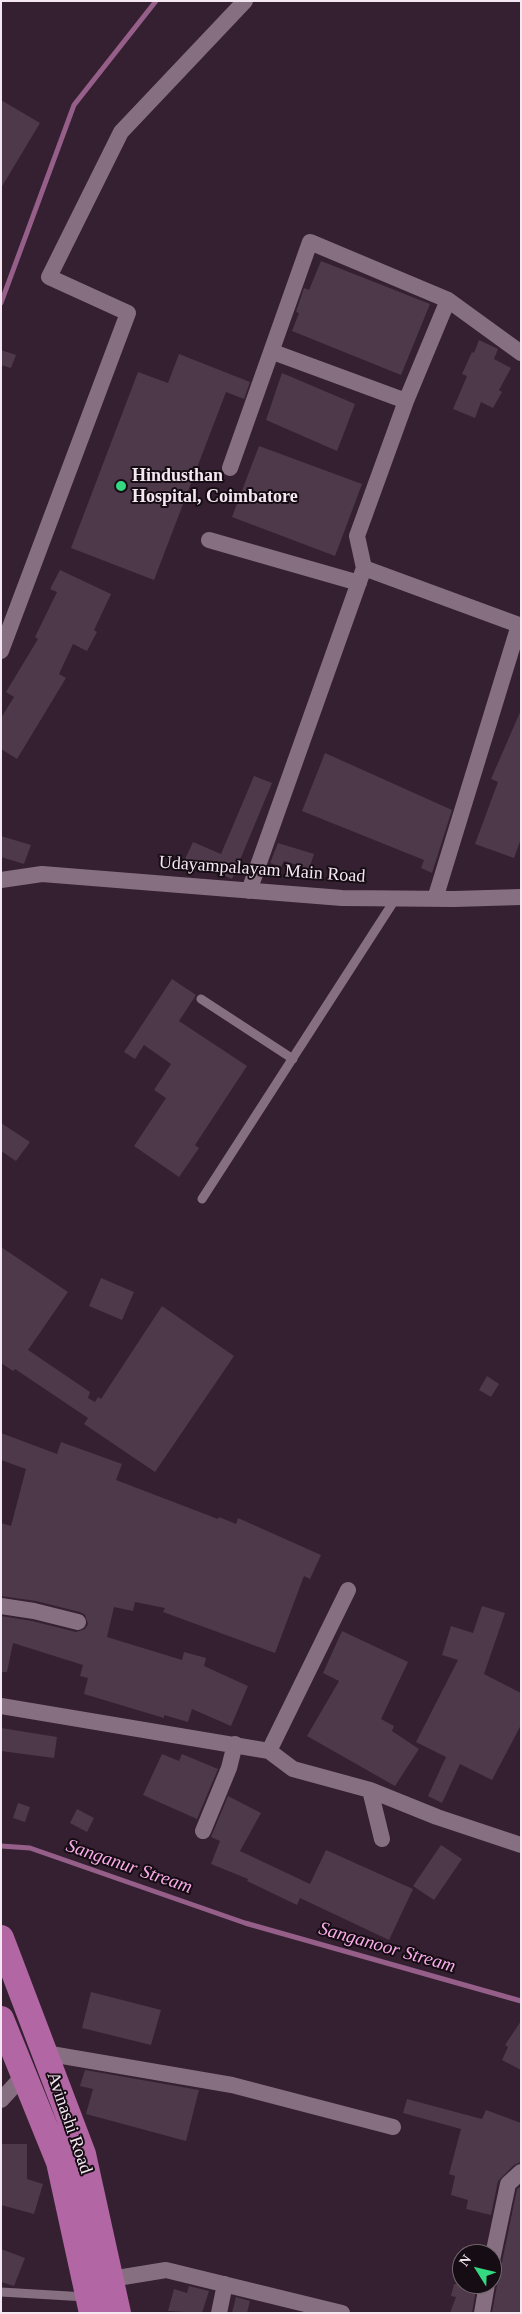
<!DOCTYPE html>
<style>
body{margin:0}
#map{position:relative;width:522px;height:2314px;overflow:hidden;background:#342030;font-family:"Times New Roman",serif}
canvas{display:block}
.frame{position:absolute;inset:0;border:2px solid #f5e8f2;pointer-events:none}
.north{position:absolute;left:452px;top:2244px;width:50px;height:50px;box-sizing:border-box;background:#160d14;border:1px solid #6f656d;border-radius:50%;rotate:306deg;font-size:14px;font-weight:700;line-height:20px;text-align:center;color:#f5e8f2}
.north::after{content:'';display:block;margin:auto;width:18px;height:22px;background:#34d881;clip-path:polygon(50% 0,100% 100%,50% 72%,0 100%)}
</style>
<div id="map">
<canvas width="522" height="2314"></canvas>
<div class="frame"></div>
<div class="north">N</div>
</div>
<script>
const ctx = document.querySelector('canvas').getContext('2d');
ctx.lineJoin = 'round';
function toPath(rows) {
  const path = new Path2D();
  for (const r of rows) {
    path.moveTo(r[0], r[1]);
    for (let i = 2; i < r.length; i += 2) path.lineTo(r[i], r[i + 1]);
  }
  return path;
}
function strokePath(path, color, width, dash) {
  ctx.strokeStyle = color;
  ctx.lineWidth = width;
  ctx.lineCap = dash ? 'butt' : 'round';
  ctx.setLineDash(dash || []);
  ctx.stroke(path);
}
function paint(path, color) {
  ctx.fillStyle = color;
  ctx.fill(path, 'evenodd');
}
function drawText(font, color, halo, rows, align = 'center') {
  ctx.font = font + ' "Times New Roman",serif';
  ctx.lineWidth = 4;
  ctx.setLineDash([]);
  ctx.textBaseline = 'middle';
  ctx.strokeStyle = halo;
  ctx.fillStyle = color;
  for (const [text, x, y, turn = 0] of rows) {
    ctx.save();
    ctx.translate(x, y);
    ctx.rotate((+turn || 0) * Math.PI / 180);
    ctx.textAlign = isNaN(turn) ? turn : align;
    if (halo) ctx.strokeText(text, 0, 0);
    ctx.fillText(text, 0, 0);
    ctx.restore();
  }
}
strokePath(toPath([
 [1,303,74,105,156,1],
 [1,1846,30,1848,245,1923,521,2001]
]), '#955f8a', 5);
paint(toPath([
 [1,100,40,123,1,188],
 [321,261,430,304,401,375,292,331,299,313,296,312,304,288,309,290],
 [479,340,498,349,494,359,511,368,499,390,502,392,493,408,481,402,475,418,453,409,467,376,462,374,472,352,474,353],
 [1,350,16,355,11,368,1,365],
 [179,354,250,382,244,399,226,392,154,580,71,548,138,372,168,383],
 [282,373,355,404,337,451,266,420],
 [259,446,362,484,335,556,232,517],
 [60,570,111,594,94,630,97,632,87,651,73,644,59,674,66,678,17,759,1,749,1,718,14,697,6,692,38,639,35,637,57,592,50,589],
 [521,710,521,839,514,858,475,844,498,782,491,779],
 [325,753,452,810,432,873,421,868,424,860,302,811],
 [254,776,272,783,232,879,185,859,193,842,221,854],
 [1,836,31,845,24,864,1,857],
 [278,843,314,854,309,869,284,861,281,867,270,863],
 [172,979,196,995,179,1021,247,1066,195,1145,199,1148,179,1177,134,1146,166,1098,154,1090,171,1064,144,1045,135,1059,124,1052],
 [1,1123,30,1142,16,1161,1,1151],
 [1,1247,68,1292,28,1350,90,1392,88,1398,95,1402,98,1397,101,1399,162,1306,234,1356,155,1472,84,1424,88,1418,15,1369,13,1371,1,1363],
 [101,1278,134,1292,122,1320,89,1306],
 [487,1376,499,1384,491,1397,479,1390],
 [1,1433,57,1454,61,1442,122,1464,116,1480,218,1519,219,1517,236,1524,238,1518,321,1555,310,1579,304,1576,275,1653,163,1612,165,1608,135,1602,133,1611,114,1607,107,1637,182,1660,184,1652,206,1658,204,1666,248,1686,231,1726,192,1709,188,1722,164,1715,164,1718,84,1694,88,1678,80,1676,83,1665,13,1643,7,1672,1,1672,1,1616,32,1621,76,1632,85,1629,88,1624,85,1615,80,1612,36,1601,1,1596,1,1523,11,1526,26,1469,1,1460],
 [482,1606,505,1613,484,1674,521,1693,521,1725,492,1780,460,1764,442,1803,428,1796,446,1757,416,1742,458,1660,442,1655,451,1626,473,1633],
 [342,1631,408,1662,381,1719,394,1726,392,1731,419,1749,395,1786,307,1736,339,1681,323,1673],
 [1,1728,57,1737,54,1758,1,1751],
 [162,1754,179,1761,182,1754,218,1769,197,1819,143,1795],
 [228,1796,261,1813,240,1851,310,1884,326,1850,413,1889,389,1940,300,1898,297,1905,247,1881,248,1879,211,1864,220,1841,211,1837],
 [18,1803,30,1807,25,1822,13,1818],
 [77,1809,94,1818,87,1832,70,1823],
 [441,1845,462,1859,434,1900,413,1886],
 [91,1992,161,2010,151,2045,82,2028],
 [521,2021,521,2070,502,2060,508,2047,505,2045],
 [85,2070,199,2090,186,2141,86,2114,93,2089,80,2086],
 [407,2099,482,2119,486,2110,521,2123,521,2162,514,2165,498,2181,491,2215,466,2209,468,2200,451,2195,455,2176,449,2174,461,2129,403,2113],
 [1,2144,27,2144,27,2179,43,2184,34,2214,1,2205],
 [521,2186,521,2313,492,2313,497,2285,496,2280,492,2276,492,2270,499,2267,502,2262,517,2189],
 [1,2249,25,2258,14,2286,1,2282],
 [454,2284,477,2284,472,2313,450,2313,456,2297,451,2296],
 [189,2286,209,2291,202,2313,168,2311,174,2289,187,2293],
 [236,2297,250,2301,247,2313,232,2313]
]), '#4d3949');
strokePath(toPath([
 [201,999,293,1059],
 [202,1199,396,898],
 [1,2292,86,2297]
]), '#866f81', 9);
strokePath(toPath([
 [273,352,406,401],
 [230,468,310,242,448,300,521,353],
 [209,540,359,583],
 [364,568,519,625,435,899],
 [1,651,128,313,49,277,121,132,245,1],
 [1,880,42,874,342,898,454,899,521,897],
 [249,891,364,568,357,536,406,401,448,300],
 [1,1606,34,1611,78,1622],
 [1,1706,269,1751,293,1769,370,1790,382,1839],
 [269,1751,348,1590],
 [370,1790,437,1817,521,1845],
 [203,1831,229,1768,235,1744],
 [45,2053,232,2085,393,2127],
 [1,2100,24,2075],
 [492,2260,508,2184,521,2172],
 [111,2279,166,2270,342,2313],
 [219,2313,225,2284],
 [482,2313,487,2284]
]), '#866f81', 16);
strokePath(toPath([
 [1,1938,83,2154,118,2313],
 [1,2019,59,2162,92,2313]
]), '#b267a4', 26);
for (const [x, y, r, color] of [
 [121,486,6,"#34d881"]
]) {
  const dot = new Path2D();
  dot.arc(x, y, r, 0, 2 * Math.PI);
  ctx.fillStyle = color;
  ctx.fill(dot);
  strokePath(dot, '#160d14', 2);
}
drawText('bold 18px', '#f5e8f2', '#160d14', [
 ["Hindusthan",132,476],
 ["Hospital, Coimbatore",132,497]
], 'left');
drawText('18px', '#f5e8f2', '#160d14', [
 ["Udayampalayam Main Road",262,870,4],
 ["Avinashi Road",69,2123,71]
]);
drawText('italic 19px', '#f9aae8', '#160d14', [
 ["Sanganur Stream",129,1867,19],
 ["Sanganoor Stream",387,1948,16]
]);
</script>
